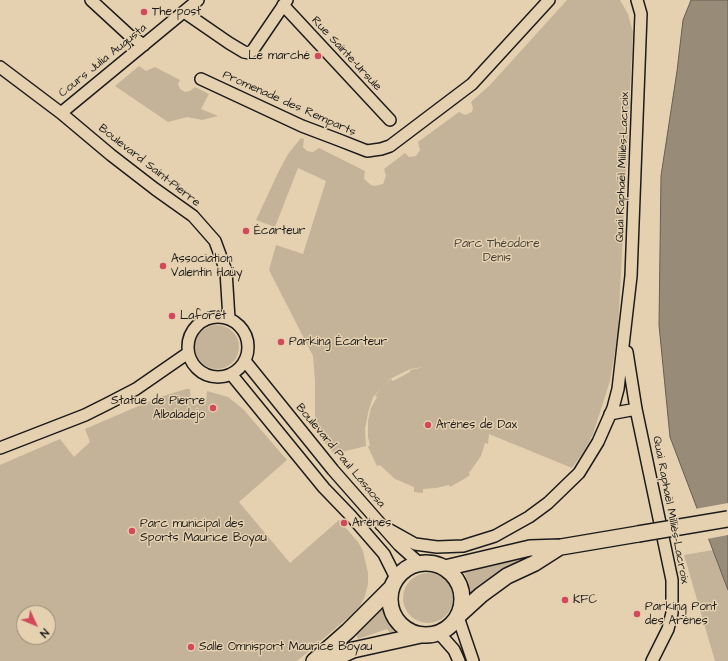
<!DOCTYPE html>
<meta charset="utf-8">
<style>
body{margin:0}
#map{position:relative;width:728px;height:661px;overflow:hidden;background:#e5d1b0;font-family:"Architects Daughter",sans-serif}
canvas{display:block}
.north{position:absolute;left:16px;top:605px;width:40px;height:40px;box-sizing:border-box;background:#e5d1b0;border:1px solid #958975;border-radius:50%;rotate:134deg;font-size:11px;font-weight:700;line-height:16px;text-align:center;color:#1c1c1c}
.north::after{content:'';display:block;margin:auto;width:14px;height:18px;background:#d1495b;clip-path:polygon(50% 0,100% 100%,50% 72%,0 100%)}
</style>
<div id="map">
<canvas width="728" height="661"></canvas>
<div class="north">N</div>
</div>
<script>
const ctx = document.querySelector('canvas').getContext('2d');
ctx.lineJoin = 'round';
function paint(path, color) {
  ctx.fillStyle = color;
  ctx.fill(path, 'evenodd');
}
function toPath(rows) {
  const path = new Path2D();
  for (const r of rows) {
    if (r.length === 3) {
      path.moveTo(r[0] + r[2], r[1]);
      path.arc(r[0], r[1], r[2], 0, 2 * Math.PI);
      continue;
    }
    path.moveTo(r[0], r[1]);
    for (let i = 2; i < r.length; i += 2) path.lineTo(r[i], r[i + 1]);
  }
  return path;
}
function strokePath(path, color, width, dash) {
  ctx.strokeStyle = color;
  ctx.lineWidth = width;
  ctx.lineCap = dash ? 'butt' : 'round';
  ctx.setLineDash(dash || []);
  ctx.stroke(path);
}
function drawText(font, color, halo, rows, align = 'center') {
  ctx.font = font + ' "Architects Daughter",sans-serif';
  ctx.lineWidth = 3;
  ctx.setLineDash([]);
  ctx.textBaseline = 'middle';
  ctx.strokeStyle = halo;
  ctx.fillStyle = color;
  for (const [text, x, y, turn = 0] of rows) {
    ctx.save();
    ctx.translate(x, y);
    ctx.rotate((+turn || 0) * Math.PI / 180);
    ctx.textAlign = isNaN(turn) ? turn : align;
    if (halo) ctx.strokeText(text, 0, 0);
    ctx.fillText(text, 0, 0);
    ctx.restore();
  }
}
paint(toPath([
 [567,0,620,0,628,14,633,32,618,332,610,381,593,434,584,451,572,468,489,434,488,444,485,443,481,456,469,473,470,475,464,479,450,487,449,485,436,488,423,489,423,493,414,492,414,487,395,479,380,465,377,466,368,447,370,445,368,437,368,421,371,408,377,397,375,396,384,385,391,379,393,381,410,372,410,370,425,367,410,369,390,379,373,397,368,413,365,429,366,446,334,454,321,438,315,422,315,381,313,356,269,270,276,245,303,254,326,181,298,168,275,227,256,220,278,173,288,154,301,138,304,139,303,147,307,151,313,152,319,148,365,171,364,179,371,185,375,186,383,184,386,176,384,169,405,153,409,157,416,156,420,150,418,142,459,112,465,115,472,112,473,108,471,102,490,85],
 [139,66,146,71,155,67,180,80,178,84,180,89,185,92,190,91,195,87,209,94,201,109,218,116,202,120,187,117,168,122,115,86],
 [217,347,22],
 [186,389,190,389,191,404,206,403,207,391,228,397,243,409,287,460,239,502,290,563,339,520,358,542,363,551,368,573,368,584,365,596,360,606,350,616,297,661,0,661,0,465,60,439,74,457,90,442,85,429,157,398],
 [24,613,48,613,48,637,24,637],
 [713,550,728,590,728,661,715,661,684,555],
 [541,552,472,595,468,581,464,572,499,562],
 [428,598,25],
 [381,610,387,611,392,623,398,630,390,633,387,629,358,639,356,635]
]), '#c4b398');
const water = toPath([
 [691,0,728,0,728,590,670,437,659,325,661,176,677,71,683,20,691,0]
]);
paint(water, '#988c78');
strokePath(water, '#665f53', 1);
paint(toPath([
 [728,503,728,535,707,539,695,509]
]), '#e5d1b0');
const minor = toPath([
 [91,0,129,35,144,45],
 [283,5,390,120],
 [184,12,229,43,244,52,249,53,253,50,287,0],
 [0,67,61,113,111,155,155,189,193,216,215,241,226,271,229,319],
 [201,79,302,126,339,140,367,151,381,149,390,146,472,84,549,0],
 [61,113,198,0],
 [218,347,30],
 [627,352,636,409,672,580,672,613,668,629,652,661],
 [245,361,333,470,399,545,419,563],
 [231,374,324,488,351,516,384,554,396,578],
 [610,414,636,409],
 [0,448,85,415,107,404,136,389,188,353],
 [381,525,415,544,437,547,463,546,495,536,529,517,548,503,579,473,598,442,613,408,618,389,631,276,641,14,637,0],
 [458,617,473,661],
 [439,633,454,650,459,661]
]);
const major = toPath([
 [426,599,36],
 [445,568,530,548,561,547,638,534],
 [458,616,481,595,507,576,535,563,560,547],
 [314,661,348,631,392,587],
 [329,661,353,650,421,635]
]);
strokePath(minor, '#1c1c1c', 14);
strokePath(major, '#1c1c1c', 18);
strokePath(minor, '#e5d1b0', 11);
strokePath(major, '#e5d1b0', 15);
const majorBridge = toPath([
 [638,534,728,519]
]);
strokePath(majorBridge, '#1c1c1c', 18, []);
strokePath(majorBridge, '#e5d1b0', 15);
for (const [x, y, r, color] of [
 [144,12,4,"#d1495b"],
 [318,56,4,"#d1495b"],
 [246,231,4,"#d1495b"],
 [163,266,4,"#d1495b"],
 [172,316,4,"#d1495b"],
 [281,342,4,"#d1495b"],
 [213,408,4,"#d1495b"],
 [428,425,4,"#d1495b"],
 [344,523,4,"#d1495b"],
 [132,531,4,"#d1495b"],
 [565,600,4,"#d1495b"],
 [637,614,4,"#d1495b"],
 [191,647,4,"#d1495b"]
]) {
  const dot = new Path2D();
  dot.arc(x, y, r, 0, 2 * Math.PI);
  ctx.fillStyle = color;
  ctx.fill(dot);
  strokePath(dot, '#e5d1b0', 1.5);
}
drawText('12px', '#1c1c1c', '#e5d1b0', [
 ["The post",152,12],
 ["Le marché",310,56,"right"],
 ["Écarteur",254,231],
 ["Association",171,259],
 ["Valentin Haüy",171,273],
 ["Laforêt",180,316],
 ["Parking Écarteur",289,342],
 ["Statue de Pierre",205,401,"right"],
 ["Albaladejo",205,415,"right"],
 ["Arènes de Dax",436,425],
 ["Arènes",352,523],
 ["Parc municipal des",140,524],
 ["Sports Maurice Boyau",140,538],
 ["KFC",573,600],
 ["Parking Pont",645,607],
 ["des Arènes",645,621],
 ["Salle Omnisport Maurice Boyau",199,647]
], 'left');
drawText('12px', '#1c1c1c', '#e5d1b0', [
 ["Rue Sainte-Ursule",346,54,47],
 ["Cours Julia Augusta",103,61,-39],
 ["Promenade des Remparts",289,104,24],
 ["Boulevard Saint-Pierre",149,166,38],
 ["Quai Raphaël Milliès-Lacroix",623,167,-88],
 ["Boulevard Paul Lasaosa",340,456,50],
 ["Quai Raphaël Milliès-Lacroix",670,510,79]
]);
drawText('12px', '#46423b', '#e5d1b0', [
 ["Parc Théodore",497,244],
 ["Denis",497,258]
]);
</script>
